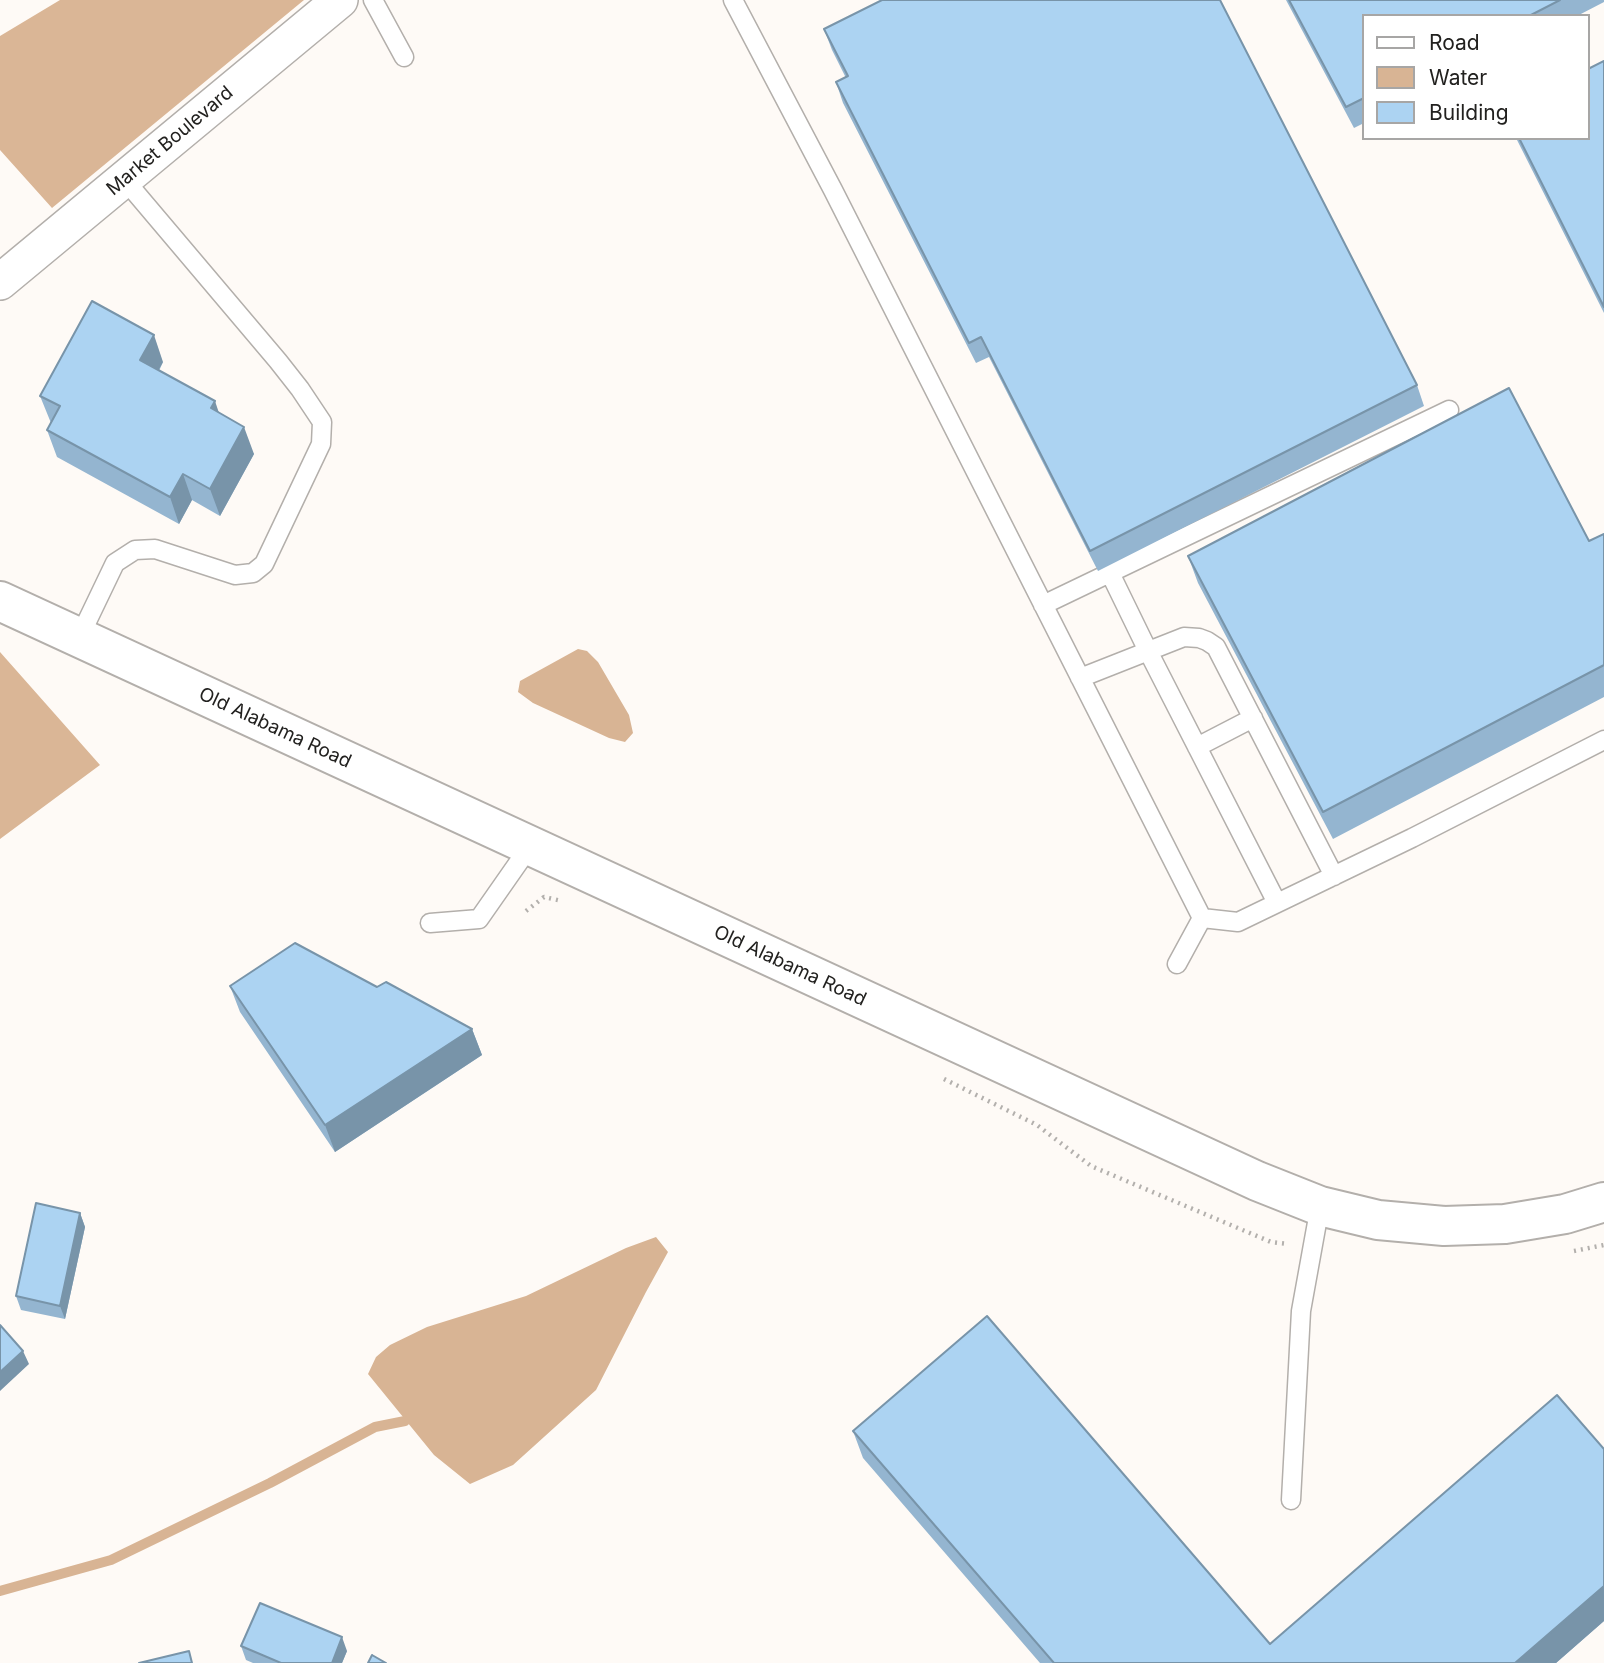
<!DOCTYPE html>
<style>
body{margin:0}
#map{position:relative;width:1604px;height:1663px;overflow:hidden;background:#fefaf6;font-family:Inter,sans-serif}
canvas{display:block}
.legend{position:absolute;left:1362px;top:14px;width:228px;height:126px;box-sizing:border-box;background:#fff;border:2px solid #a7a6a5;margin:0;padding:9px 12px;list-style:none;font-size:21px;color:#22211f}
.legend li{display:flex;align-items:center;gap:14px;height:35px}
.legend b{width:35px;border:2px solid #a7a6a5}
</style>
<div id="map">
<canvas width="1604" height="1663"></canvas>
<ul class="legend">
<li><b style="height:9px;background:#fff"></b>Road</li>
<li><b style="height:19px;background:#d8b494"></b>Water</li>
<li><b style="height:19px;background:#acd3f2"></b>Building</li>
</ul>
</div>
<script>
const ctx = document.querySelector('canvas').getContext('2d');
ctx.lineJoin = 'round';
function paint(path, color) {
  ctx.fillStyle = color;
  ctx.fill(path, 'evenodd');
}
function toPath(rows) {
  const path = new Path2D();
  for (const r of rows) {
    path.moveTo(r[0], r[1]);
    for (let i = 2; i < r.length; i += 2) path.lineTo(r[i], r[i + 1]);
  }
  return path;
}
function strokePath(path, color, width, dash) {
  ctx.strokeStyle = color;
  ctx.lineWidth = width;
  ctx.lineCap = dash ? 'butt' : 'round';
  ctx.setLineDash(dash || []);
  ctx.stroke(path);
}
function drawText(font, color, halo, rows, align = 'center') {
  ctx.font = font + ' Inter,sans-serif';
  ctx.lineWidth = 7;
  ctx.setLineDash([]);
  ctx.textBaseline = 'middle';
  ctx.strokeStyle = halo;
  ctx.fillStyle = color;
  for (const [text, x, y, turn = 0] of rows) {
    ctx.save();
    ctx.translate(x, y);
    ctx.rotate((+turn || 0) * Math.PI / 180);
    ctx.textAlign = isNaN(turn) ? turn : align;
    if (halo) ctx.strokeText(text, 0, 0);
    ctx.fillText(text, 0, 0);
    ctx.restore();
  }
}
paint(toPath([
 [60,0,304,0,52,208,0,150,0,36],
 [0,652,100,765,0,839]
]), '#dab696');
paint(toPath([
 [578,649,587,651,598,662,629,715,633,733,625,742,609,738,533,703,518,692,520,681],
 [656,1237,668,1252,646,1292,596,1390,513,1465,470,1484,434,1455,368,1374,376,1357,390,1345,427,1327,526,1296,626,1248]
]), '#d8b494');
strokePath(toPath([
 [0,1591,111,1560,270,1483,375,1427,405,1421]
]), '#d8b494', 10);
const service = toPath([
 [373,0,404,57],
 [733,0,833,190,1202,918],
 [1110,573,1148,651,1277,903],
 [1043,605,1449,410],
 [79,638,115,563,135,550,155,549,235,575,253,573,264,564,321,444,322,422,300,389,278,361,124,179],
 [1080,678,1184,637,1199,638,1207,641,1216,647,1334,876],
 [1197,747,1253,718],
 [1202,918,1238,922,1412,838,1604,740],
 [430,923,479,919,530,846],
 [1177,964,1202,918],
 [1291,1500,1301,1311,1320,1206]
]);
const minor = toPath([
 [0,282,340,0]
]);
const tertiary = toPath([
 [0,601,1257,1181,1320,1206,1378,1220,1444,1226,1505,1224,1565,1214,1604,1202]
]);
strokePath(service, '#b3afab', 21);
strokePath(minor, '#b3afab', 38);
strokePath(tertiary, '#b3afab', 42);
strokePath(toPath([
 [526,911,544,897,562,901],
 [944,1079,1037,1125,1091,1166,1271,1242,1288,1244],
 [1574,1251,1604,1245]
]), '#b3b0ad', 4.5, [2, 5]);
strokePath(service, '#fff', 18);
strokePath(minor, '#fff', 35);
strokePath(tertiary, '#fff', 38);
paint(toPath([
 [1286,0,1604,0,1604,2,1577,16,1364,16,1364,123,1354,128],
 [824,29,1417,385,1424,406,1098,571,989,357,976,363,843,103,836,82,846,78,832,50],
 [1604,61,1604,313,1516,138,1588,138],
 [163,362,159,371,219,413,254,454,220,516,192,500,179,524,57,457,47,430,51,423,40,396],
 [1604,534,1604,697,1333,839,1198,583,1188,556,1589,541],
 [230,986,472,1029,482,1055,335,1152,240,1012],
 [80,1213,85,1227,65,1319,21,1310,16,1296],
 [853,1431,1270,1644,1604,1621,1556,1663,1040,1663,863,1458],
 [241,1646,347,1651,342,1663,253,1663,246,1660]
]), '#94b5d0');
paint(toPath([
 [154,335,163,362,149,387,140,360],
 [215,401,224,428,211,408],
 [244,427,254,454,220,516,210,489],
 [183,474,192,500,179,524,170,497],
 [472,1029,482,1055,335,1152,325,1125],
 [80,1213,85,1227,65,1319,60,1306],
 [23,1351,29,1364,0,1391,0,1372],
 [1604,1586,1604,1621,1556,1663,1515,1663],
 [342,1637,347,1651,342,1663,332,1663]
]), '#7894a9');
const building = toPath([
 [882,0,1220,0,1417,385,1090,551,981,337,969,343,836,82,848,76,824,29,882,0],
 [1289,0,1560,0,1529,16,1364,16,1364,98,1346,107,1289,0],
 [1604,61,1604,307,1519,138,1588,138,1588,69,1604,61],
 [92,301,154,335,140,360,215,401,211,408,244,427,210,489,183,474,170,497,47,430,60,406,40,396,92,301],
 [1509,388,1589,541,1604,534,1604,665,1323,812,1188,556,1509,388],
 [295,943,377,987,386,982,472,1029,325,1125,230,986,295,943],
 [36,1203,80,1213,60,1306,16,1296,36,1203],
 [987,1316,1270,1644,1557,1395,1604,1449,1604,1586,1515,1663,1054,1663,853,1431,987,1316],
 [0,1325,23,1351,0,1372,0,1325],
 [260,1603,342,1637,332,1663,281,1663,241,1646,260,1603],
 [189,1651,192,1663,139,1663,189,1651],
 [372,1655,386,1663,368,1663,372,1655]
]);
paint(building, '#acd3f2');
strokePath(building, '#7894a9', 2);
drawText('19px', '#22211f', '#fff', [
 ["Market Boulevard",170,141,-40],
 ["Old Alabama Road",275,728,25],
 ["Old Alabama Road",790,966,25]
]);
</script>
